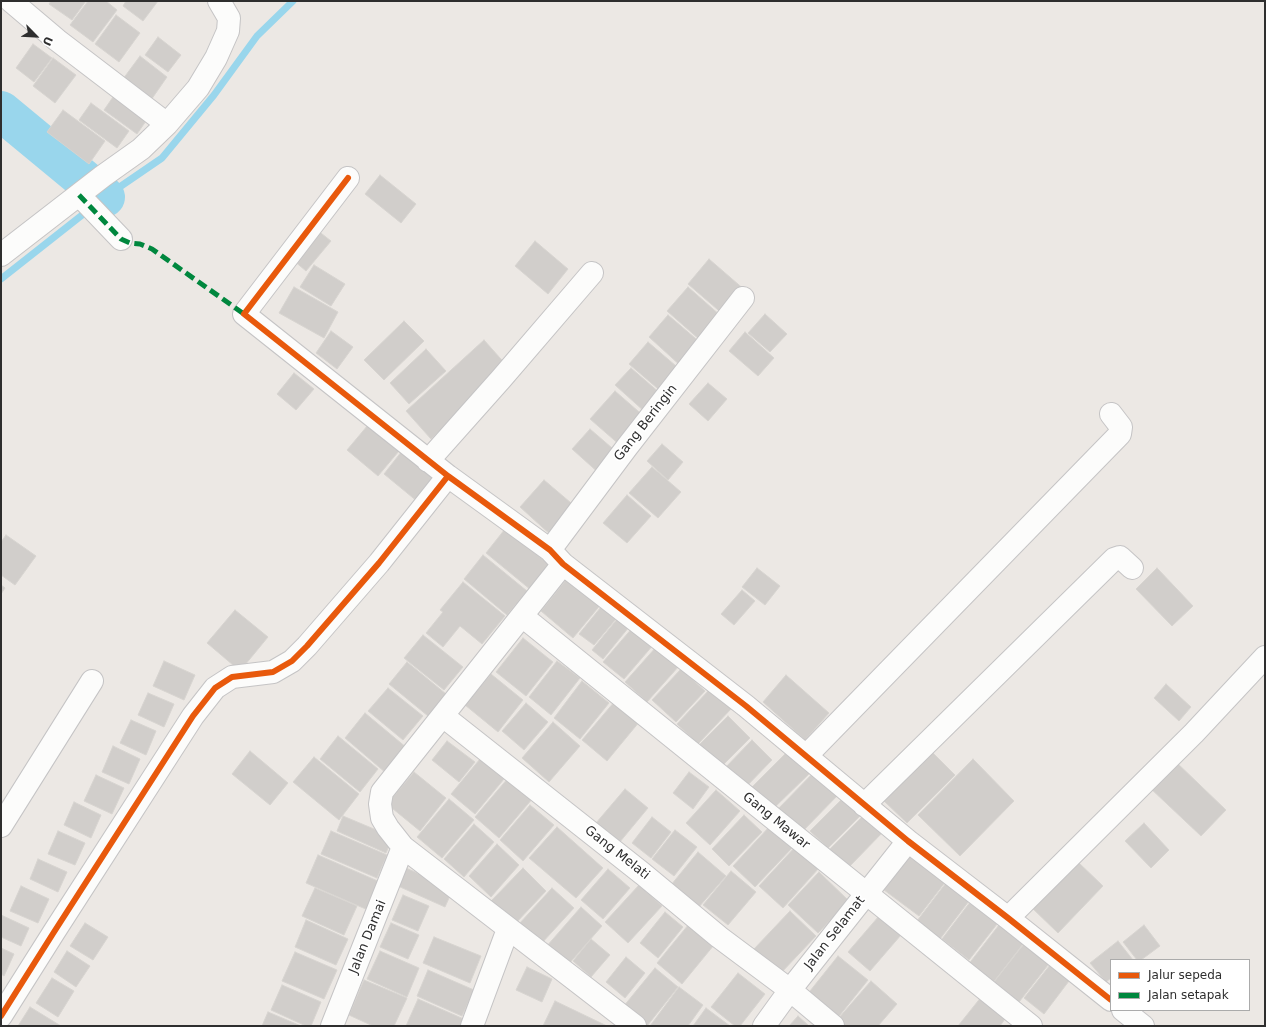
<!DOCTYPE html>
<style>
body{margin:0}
#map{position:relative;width:1266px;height:1027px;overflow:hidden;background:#ece8e4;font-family:"DejaVu Sans",sans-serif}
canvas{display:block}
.frame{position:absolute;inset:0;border:2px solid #2e2e2e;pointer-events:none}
.legend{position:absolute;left:1110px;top:959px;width:140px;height:52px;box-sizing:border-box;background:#fff;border:1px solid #ababab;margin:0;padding:5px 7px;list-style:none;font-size:12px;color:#2e2e2e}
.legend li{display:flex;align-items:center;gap:8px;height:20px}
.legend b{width:20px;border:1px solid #ababab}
.north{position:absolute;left:16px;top:16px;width:40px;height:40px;-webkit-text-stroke:3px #fff;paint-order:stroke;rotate:114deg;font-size:11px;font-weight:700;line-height:16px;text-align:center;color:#2e2e2e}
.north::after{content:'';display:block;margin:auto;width:14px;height:18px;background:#2e2e2e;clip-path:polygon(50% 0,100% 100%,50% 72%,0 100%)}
</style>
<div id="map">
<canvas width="1266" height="1027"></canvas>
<div class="frame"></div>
<ul class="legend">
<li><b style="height:5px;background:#e8590c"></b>Jalur sepeda</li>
<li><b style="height:5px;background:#00873e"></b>Jalan setapak</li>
</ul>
<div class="north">U</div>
</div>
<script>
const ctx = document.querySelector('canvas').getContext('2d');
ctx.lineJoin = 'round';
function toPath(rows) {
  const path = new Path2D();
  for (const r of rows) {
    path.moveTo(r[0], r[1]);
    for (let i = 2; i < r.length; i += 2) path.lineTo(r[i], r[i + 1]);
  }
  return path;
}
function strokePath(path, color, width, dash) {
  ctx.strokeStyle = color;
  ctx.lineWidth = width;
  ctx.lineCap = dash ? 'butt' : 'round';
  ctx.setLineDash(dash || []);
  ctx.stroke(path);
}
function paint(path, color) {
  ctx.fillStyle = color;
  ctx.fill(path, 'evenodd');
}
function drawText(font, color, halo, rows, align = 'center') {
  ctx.font = font + ' "DejaVu Sans",sans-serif';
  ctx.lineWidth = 3.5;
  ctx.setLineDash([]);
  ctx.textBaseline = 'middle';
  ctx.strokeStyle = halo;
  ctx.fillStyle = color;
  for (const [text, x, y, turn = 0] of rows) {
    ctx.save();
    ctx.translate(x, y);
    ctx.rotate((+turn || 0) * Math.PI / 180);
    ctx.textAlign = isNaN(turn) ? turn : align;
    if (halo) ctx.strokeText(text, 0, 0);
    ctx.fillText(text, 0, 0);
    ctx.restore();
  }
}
strokePath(toPath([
 [1,279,105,197,162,158,214,95,257,36,293,1]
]), '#99d6ec', 7);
strokePath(toPath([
 [1,111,105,197]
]), '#99d6ec', 40);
const building = toPath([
 [51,1,86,1,72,20,49,4,51,1],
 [88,1,106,1,117,10,93,42,70,25,88,1],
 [126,1,158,1,143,21,123,6,126,1],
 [116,15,140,33,119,62,95,44,116,15],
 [158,37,181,55,168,72,145,55,158,37],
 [33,44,52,58,34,82,16,68,33,44],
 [140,56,167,77,151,100,123,79,140,56],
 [53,58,76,75,55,103,33,86,53,58],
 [113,97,146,121,137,134,104,110,113,97],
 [91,103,129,131,117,148,79,120,91,103],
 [63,110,105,141,89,164,47,132,63,110],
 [380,175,416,204,401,223,365,194,380,175],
 [317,230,331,241,306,271,293,260,317,230],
 [535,241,568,269,548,294,515,266,535,241],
 [709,259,746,291,725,316,688,284,709,259],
 [314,265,345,284,331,306,300,287,314,265],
 [294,287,338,312,324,338,279,313,294,287],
 [688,287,721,316,700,340,667,311,688,287],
 [765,314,787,334,770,352,748,333,765,314],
 [668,315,702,344,682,367,649,337,668,315],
 [404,321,424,341,384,380,364,360,404,321],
 [331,331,353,347,337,369,316,353,331,331],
 [745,332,774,358,758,376,729,351,745,332],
 [484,340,508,367,431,439,406,411,484,340],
 [648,342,683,372,664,394,629,364,648,342],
 [426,349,446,371,409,404,390,383,426,349],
 [631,368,661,394,645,412,615,385,631,368],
 [294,373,314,389,296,410,277,394,294,373],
 [708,383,727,399,708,421,689,404,708,383],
 [615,391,646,418,621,446,590,419,615,391],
 [368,425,399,451,378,476,347,450,368,425],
 [590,429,619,454,601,475,572,449,590,429],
 [662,444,683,462,668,480,647,461,662,444],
 [402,451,437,479,418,502,384,474,402,451],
 [652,467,681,492,658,518,629,493,652,467],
 [544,480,577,508,552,536,520,507,544,480],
 [627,495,651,516,627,543,603,523,627,495],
 [505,529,551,566,531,590,486,553,505,529],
 [6,535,36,556,15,585,1,575,1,542,6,535],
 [483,555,527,591,507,615,464,579,483,555],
 [757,568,780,586,765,605,742,587,757,568],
 [1157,568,1193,606,1172,626,1136,589,1157,568],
 [569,576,602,603,573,638,541,611,569,576],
 [463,582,505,616,482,644,460,626,443,647,426,633,443,612,440,610,463,582],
 [1,585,5,588,1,594,1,585],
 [742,590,755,601,734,625,721,614,742,590],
 [601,607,616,619,594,645,579,634,601,607],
 [235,610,268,637,240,671,207,643,235,610],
 [618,618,629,627,603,659,592,650,618,618],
 [634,626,654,644,624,679,603,662,634,626],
 [423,635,463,667,444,690,404,658,423,635],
 [523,638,553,662,526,696,496,672,523,638],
 [657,646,679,666,647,702,625,682,657,646],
 [164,661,195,675,184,700,153,686,164,661],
 [557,661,580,678,551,715,529,697,557,661],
 [407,662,446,694,428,716,389,684,407,662],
 [681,669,705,691,676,722,652,700,681,669],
 [491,674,523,700,498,732,465,705,491,674],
 [786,675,829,713,805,740,763,702,786,675],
 [582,681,609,703,580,739,554,718,582,681],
 [1166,684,1191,707,1179,721,1154,698,1166,684],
 [388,688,423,716,403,740,368,711,388,688],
 [710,689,731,709,698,744,677,724,710,689],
 [148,693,174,704,164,727,138,715,148,693],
 [615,701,640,721,607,761,582,740,615,701],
 [526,703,548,722,524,750,502,731,526,703],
 [365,713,407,748,386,773,345,738,365,713],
 [728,716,750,738,720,768,698,746,728,716],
 [131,720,156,731,146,755,120,743,131,720],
 [553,722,580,746,549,782,522,758,553,722],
 [338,736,378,769,360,792,320,759,338,736],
 [752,740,772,760,742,791,722,771,752,740],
 [447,741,475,762,459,782,432,760,447,741],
 [113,746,140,759,129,784,102,772,113,746],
 [789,750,811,772,772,810,750,789,789,750],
 [250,751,288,783,270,805,232,774,250,751],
 [932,752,955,775,907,823,884,801,932,752],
 [314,757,359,794,339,820,293,782,314,757],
 [480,759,504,779,475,814,451,794,480,759],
 [973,759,1014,801,960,856,918,815,973,759],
 [1174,760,1226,810,1201,836,1149,787,1174,760],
 [816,770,840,793,801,833,777,810,816,770],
 [414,772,446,798,420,831,387,804,414,772],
 [689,772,709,787,693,809,673,793,689,772],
 [96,775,124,788,112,814,84,801,96,775],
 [509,777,533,798,499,838,475,817,509,777],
 [625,789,648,808,619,843,596,823,625,789],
 [716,790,740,811,710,845,686,823,716,790],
 [844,797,861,815,828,848,810,831,844,797],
 [449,799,474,820,442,858,417,837,449,799],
 [74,802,101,815,91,838,64,825,74,802],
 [530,805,554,825,523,861,500,840,530,805],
 [866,813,884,831,849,867,830,849,866,813],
 [744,815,762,832,729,866,712,849,744,815],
 [343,816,393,837,386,853,337,831,343,816],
 [652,817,671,832,651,858,632,843,652,817],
 [1144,823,1169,850,1151,868,1125,841,1144,823],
 [474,824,494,842,464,877,444,859,474,824],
 [770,826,793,847,755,887,733,866,770,826],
 [557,827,603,868,576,898,529,858,557,827],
 [675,830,697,847,674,876,652,859,675,830],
 [58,831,85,843,75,865,48,854,58,831],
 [331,831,387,855,377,878,321,854,331,831],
 [497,844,519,865,491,897,469,876,497,844],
 [796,846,819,868,783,908,759,886,796,846],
 [907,851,946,881,919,916,880,887,907,851],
 [698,852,726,876,698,908,671,885,698,852],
 [318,855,380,882,368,910,306,883,318,855],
 [38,859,67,872,58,892,30,879,38,859],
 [1077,861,1103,886,1058,933,1031,907,1077,861],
 [406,868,453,889,445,907,398,886,406,868],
 [523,868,546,891,515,924,491,901,523,868],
 [608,869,630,888,603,919,581,900,608,869],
 [731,871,756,892,728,925,703,905,731,871],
 [819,872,849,901,818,933,788,905,819,872],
 [949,879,972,897,940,939,917,921,949,879],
 [639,885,662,906,628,943,605,922,639,885],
 [21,886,49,899,38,923,10,911,21,886],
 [315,888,357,906,344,935,302,916,315,888],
 [552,888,574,908,541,944,519,924,552,888],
 [403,895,429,906,418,931,392,920,403,895],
 [974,897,1001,919,969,960,942,939,974,897],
 [581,907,602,926,567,966,546,947,581,907],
 [790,911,816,936,780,974,754,949,790,911],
 [665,912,683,927,658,958,640,943,665,912],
 [1,915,29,928,21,946,1,937,1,915],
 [879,916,901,935,870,971,848,952,879,916],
 [306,920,348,939,336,965,295,947,306,920],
 [85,923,108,937,93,960,70,946,85,923],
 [391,923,419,935,408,959,380,947,391,923],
 [689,924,714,945,682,984,657,963,689,924],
 [999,925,1023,944,992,984,968,965,999,925],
 [1144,925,1160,946,1141,960,1137,960,1123,942,1144,925],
 [434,937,481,956,470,983,423,963,434,937],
 [591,939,610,955,591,977,573,961,591,939],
 [1027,940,1052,960,1019,1002,994,982,1027,940],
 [1118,941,1133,960,1111,960,1111,978,1106,982,1090,963,1118,941],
 [1,948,14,954,4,976,1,974,1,948],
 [67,951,90,966,76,987,54,972,67,951],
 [380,951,419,968,407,997,367,979,380,951],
 [295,952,337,970,324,999,282,981,295,952],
 [838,956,868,980,836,1020,806,996,838,956],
 [626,957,645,973,625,998,606,982,626,957],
 [1050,965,1069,981,1044,1014,1024,998,1050,965],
 [527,967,552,979,542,1002,516,990,527,967],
 [655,968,678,987,647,1026,623,1007,655,968],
 [428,970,474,990,462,1016,417,996,428,970],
 [738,973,765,994,740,1026,735,1026,711,1007,738,973],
 [52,978,74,991,58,1017,36,1003,52,978],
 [364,980,407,998,394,1026,373,1026,349,1015,364,980],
 [871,981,897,1004,878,1026,843,1026,837,1020,871,981],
 [282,985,321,1002,311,1026,306,1026,271,1010,282,985],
 [679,987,703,1005,688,1026,650,1026,679,987],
 [982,996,1007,1016,1000,1026,958,1026,982,996],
 [418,999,466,1020,464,1026,406,1026,418,999],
 [555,1001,607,1026,543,1026,555,1001],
 [30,1007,61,1026,18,1026,30,1007],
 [706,1008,730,1026,693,1026,706,1008],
 [268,1012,301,1026,262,1026,268,1012],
 [798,1016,809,1026,789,1026,798,1016]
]);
paint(building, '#d1cecb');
strokePath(building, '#d7d4d0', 1);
const minor = toPath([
 [11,1,57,40,167,124],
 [348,178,244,314,448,476,550,550,563,564,746,706,908,841,1008,918,1111,1000],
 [79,195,121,239],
 [1,255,103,176,141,149,167,124,198,88,216,58,228,31,229,18,219,1],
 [428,461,501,379,592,273],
 [550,550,627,447,743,298],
 [563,564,382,792,380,804,382,818,388,828,403,847,635,1026],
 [522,616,1031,1026],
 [443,716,643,874,719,937,790,990,833,1026],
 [806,756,1120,434,1121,427,1111,414],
 [864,805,1114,559,1120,557,1132,568],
 [1,826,92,681],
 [1008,918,1194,733,1265,657],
 [1123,1010,1143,1026],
 [1,1016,54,932,193,716,215,688,232,677,273,672,292,661,307,646,379,563,448,476],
 [332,1026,403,847],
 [472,1026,508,929],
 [764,1026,790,990,908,841]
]);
strokePath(minor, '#c5c4c5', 24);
strokePath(minor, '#fcfcfb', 22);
strokePath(toPath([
 [79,195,121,239,130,243,140,244,152,249,244,314]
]), '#00873e', 5, [10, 5]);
strokePath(toPath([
 [348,178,244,314,448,476,550,550,563,564,746,706,908,841,1008,918,1111,1000],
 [1,1016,54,932,193,716,215,688,232,677,273,672,292,661,307,646,379,563,448,476]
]), '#e8590c', 6);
drawText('13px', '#2e2e2e', '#fff', [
 ["Gang Beringin",646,423,-52],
 ["Gang Mawar",776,821,39],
 ["Gang Melati",617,853,38],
 ["Jalan Selamat",835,933,-52],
 ["Jalan Damai",368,937,-68]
]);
</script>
